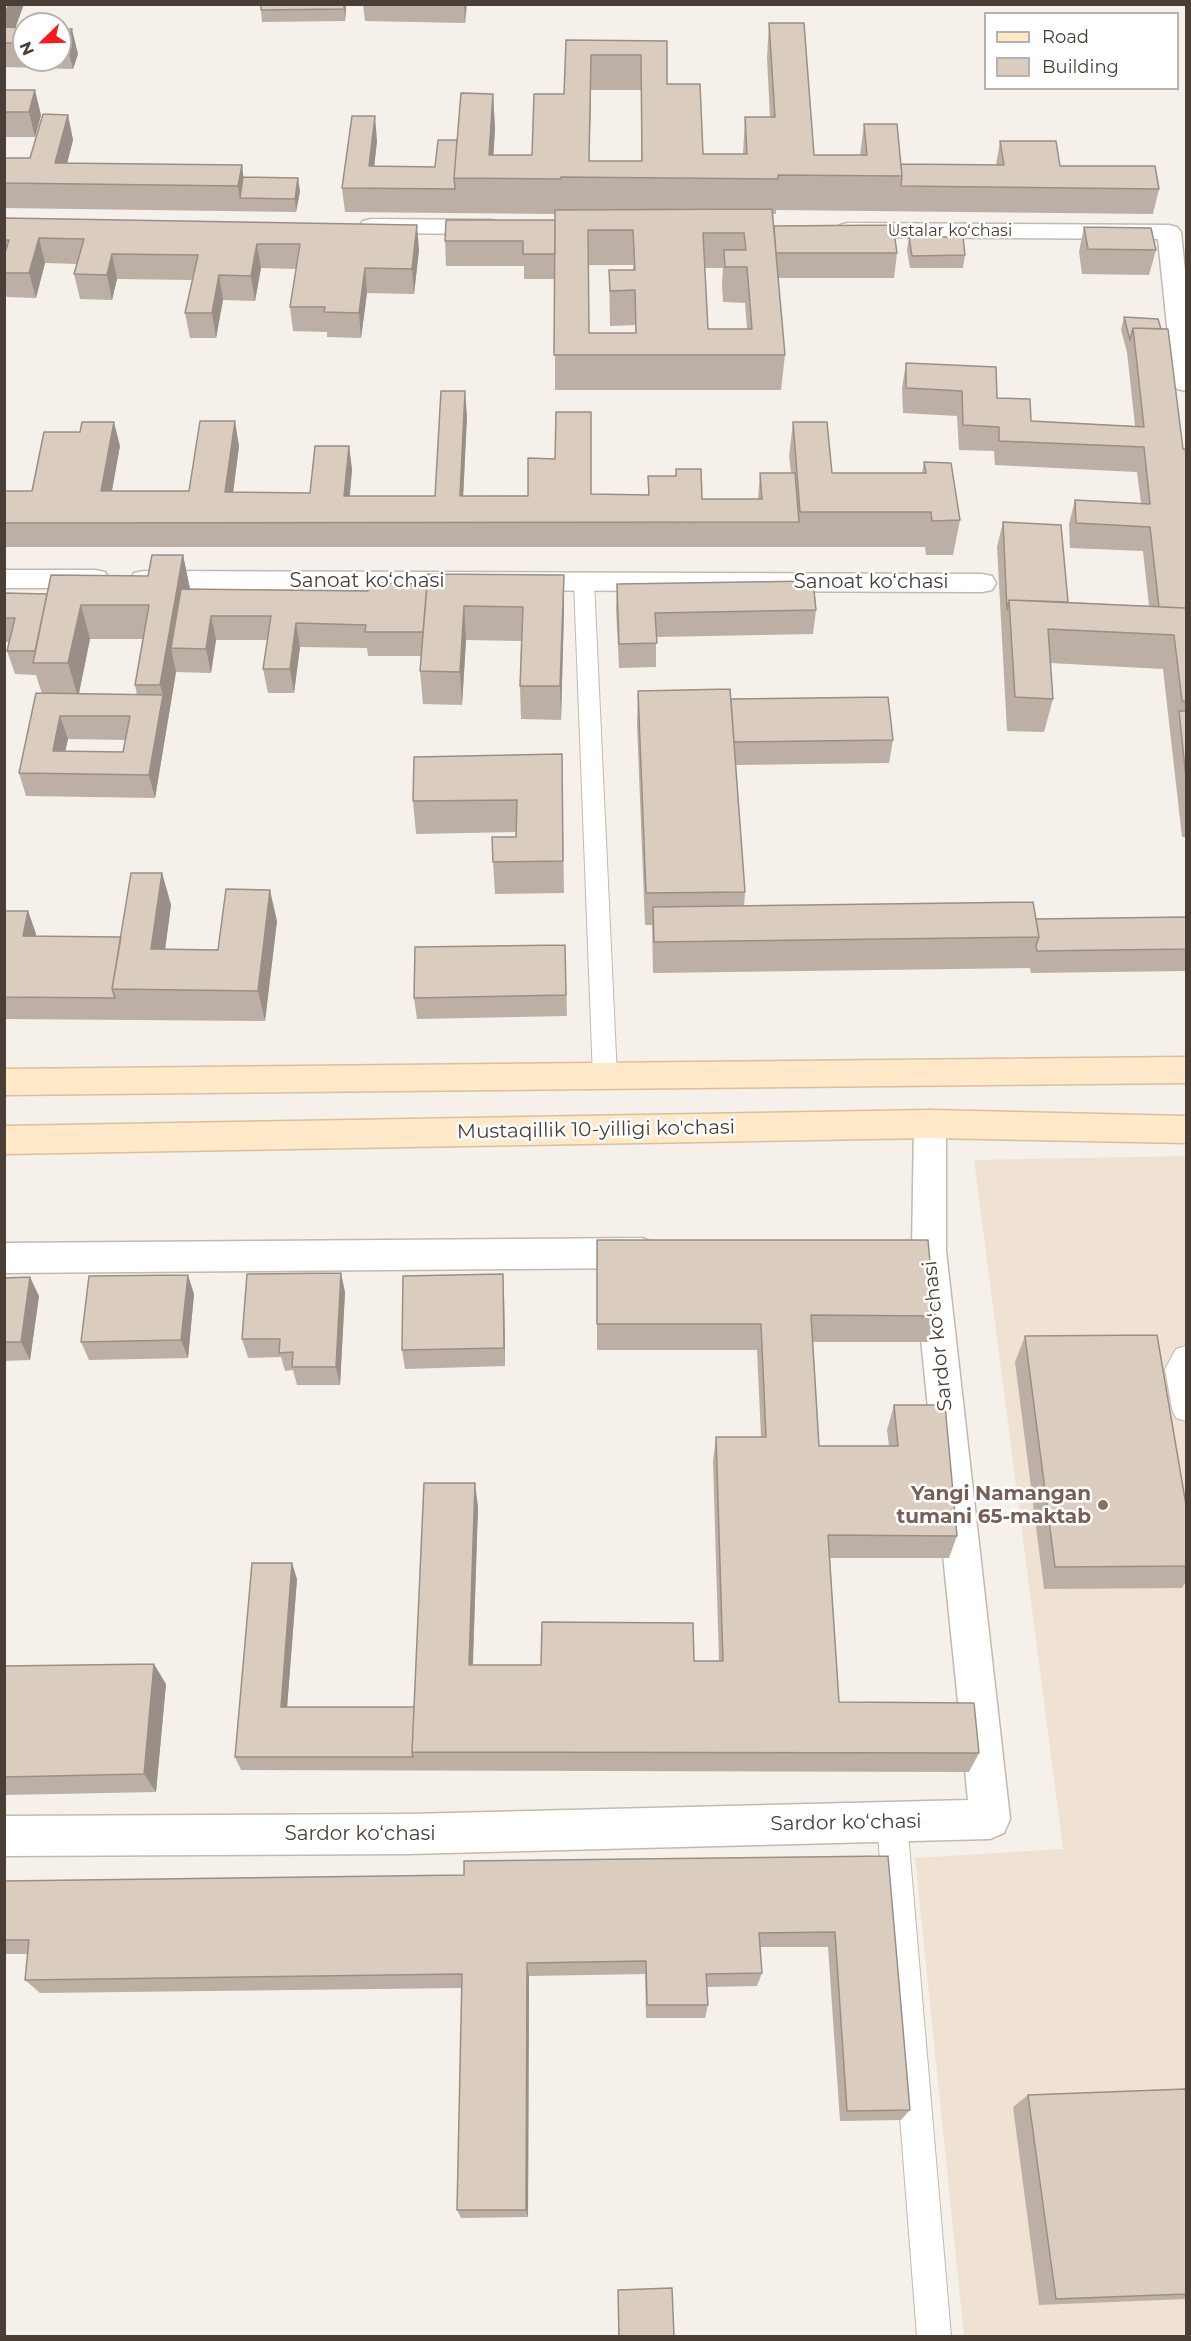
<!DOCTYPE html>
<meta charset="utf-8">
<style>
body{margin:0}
#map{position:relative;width:1191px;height:2341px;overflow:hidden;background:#f5f0e9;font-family:Montserrat,sans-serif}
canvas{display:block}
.frame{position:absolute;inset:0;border:6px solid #4a3f37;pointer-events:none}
.legend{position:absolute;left:984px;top:12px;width:195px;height:78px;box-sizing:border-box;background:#fff;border:2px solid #b7b2af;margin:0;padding:8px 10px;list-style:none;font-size:18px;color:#4a3f37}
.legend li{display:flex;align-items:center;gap:12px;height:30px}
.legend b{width:30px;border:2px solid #b7b2af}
.north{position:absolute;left:12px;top:12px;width:60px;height:60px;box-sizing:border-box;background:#fff;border:2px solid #b7b2af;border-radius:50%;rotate:247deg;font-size:16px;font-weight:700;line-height:24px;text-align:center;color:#4a3f37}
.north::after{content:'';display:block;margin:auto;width:21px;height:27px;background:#ff1618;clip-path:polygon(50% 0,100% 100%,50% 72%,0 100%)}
</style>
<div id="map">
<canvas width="1191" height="2341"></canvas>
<div class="frame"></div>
<ul class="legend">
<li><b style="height:8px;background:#ffe9c9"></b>Road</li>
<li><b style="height:16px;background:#dbccc0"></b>Building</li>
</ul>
<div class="north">N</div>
</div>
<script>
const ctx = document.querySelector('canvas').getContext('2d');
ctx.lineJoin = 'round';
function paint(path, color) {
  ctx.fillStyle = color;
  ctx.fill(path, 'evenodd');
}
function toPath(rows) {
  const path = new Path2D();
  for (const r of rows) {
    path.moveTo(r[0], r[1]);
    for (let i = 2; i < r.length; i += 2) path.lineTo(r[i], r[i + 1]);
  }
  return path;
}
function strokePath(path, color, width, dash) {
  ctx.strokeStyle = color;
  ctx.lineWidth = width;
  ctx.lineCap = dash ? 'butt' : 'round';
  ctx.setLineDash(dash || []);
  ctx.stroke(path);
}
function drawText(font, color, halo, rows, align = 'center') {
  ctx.font = font + ' Montserrat,sans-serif';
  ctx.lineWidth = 5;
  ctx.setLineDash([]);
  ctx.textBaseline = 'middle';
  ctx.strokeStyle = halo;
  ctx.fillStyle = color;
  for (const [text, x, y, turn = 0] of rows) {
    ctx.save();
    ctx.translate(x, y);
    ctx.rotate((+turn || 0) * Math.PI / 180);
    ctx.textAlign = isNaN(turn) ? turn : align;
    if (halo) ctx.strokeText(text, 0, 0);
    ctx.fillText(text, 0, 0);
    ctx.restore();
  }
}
paint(toPath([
 [1186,1156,1186,2336,964,2336,915,1858,1063,1849,974,1160]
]), '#efe2d2');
const lane = toPath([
 [584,575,591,577,594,582,617,1077,614,1084,605,1087,596,1084,593,1077,574,582,577,577,584,575],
 [1186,1346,1186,1421,1176,1418,1172,1409,1165,1369,1176,1349,1186,1346],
 [892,1806,903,1810,907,1821,951,2336,917,2336,877,1821,881,1810,892,1806]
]);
const street = toPath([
 [371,219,491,220,499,222,503,227,499,232,491,234,371,233,363,231,359,226,363,221,371,219],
 [848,223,1169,225,1177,227,1181,232,1186,280,1186,391,1177,389,1173,383,1158,239,848,237,840,235,836,230,840,225,848,223],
 [4,570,95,570,105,572,109,579,105,586,95,588,4,588,4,570],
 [144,571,982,574,992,576,996,583,992,590,982,592,144,589,134,587,130,580,134,573,144,571],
 [930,1110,942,1114,946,1124,946,1251,1010,1819,1004,1833,990,1839,409,1854,4,1856,4,1816,409,1814,968,1800,912,1251,914,1124,918,1114,930,1110],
 [642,1238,654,1243,659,1253,654,1263,642,1268,4,1273,4,1243,642,1238]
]);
const secondary = toPath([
 [1186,1057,1186,1083,4,1095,4,1069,1186,1057],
 [930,1110,1186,1116,1186,1143,930,1138,4,1154,4,1126,930,1110]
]);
strokePath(lane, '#c4b9ae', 2);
strokePath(street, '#c4b9ae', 3);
strokePath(secondary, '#dbbf98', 3);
paint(lane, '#fff');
paint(street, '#fff');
paint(secondary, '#ffe9c9');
paint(toPath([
 [4,4,24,4,15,28,24,28,24,60,60,60,60,29,78,54,73,69,4,67],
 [363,4,466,4,467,8,465,23,365,21],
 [346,8,345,21,262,22,261,10],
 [769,23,814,155,860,155,864,124,901,164,996,165,1000,141,1060,166,1159,189,1153,214,776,210,776,214,773,214,774,226,897,253,894,278,778,278,785,355,781,390,555,390,555,279,524,279,524,266,446,266,445,241,555,220,555,214,345,212,342,188,377,141,374,166,435,167,493,94,495,129,493,155,532,155,564,94,566,40,667,41,667,84,703,154,743,154,745,117,770,117,767,58],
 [591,90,641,90,641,161,589,161],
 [588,265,633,265,633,270,609,270,610,326,635,325,635,333,589,333],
 [704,268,723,268,722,285,723,302,745,303,747,329,708,329],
 [4,90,41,115,35,137,4,137],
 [68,115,73,140,67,163,242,165,243,177,300,191,296,212,4,208,4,158,30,158],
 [4,218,419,250,414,294,367,293,361,338,327,337,327,332,293,331,290,307,296,269,261,268,255,301,223,300,216,338,190,338,185,313,193,280,117,279,112,300,80,299,74,274,77,264,45,263,36,298,7,297,4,290],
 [1084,227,1156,250,1149,275,1082,274,1079,252],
 [909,237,965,255,963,268,910,268,907,250],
 [1124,317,1158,319,1183,449,1186,449,1186,837,1182,837,1163,669,1050,663,1053,699,1044,732,1007,731,997,547,1003,522,1068,602,1149,606,1143,551,1070,548,1069,524,1075,500,1141,503,1137,472,995,465,994,451,959,450,957,416,903,413,902,388,906,363,997,398,1031,421,1135,426,1127,352,1121,330],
 [467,416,463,496,648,495,648,476,676,476,676,469,702,499,758,499,760,473,791,473,789,456,793,422,832,473,922,473,924,462,960,520,953,555,926,555,925,547,4,547,4,491,32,491,120,446,112,491,189,491,239,446,233,492,310,493,349,446,352,470,350,496,435,496],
 [183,555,190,589,368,591,427,584,564,575,564,609,561,720,521,719,520,686,521,641,466,640,462,705,423,704,420,671,421,656,368,656,367,648,300,647,294,693,268,693,263,669,267,640,216,640,211,673,176,672,155,798,26,796,19,773,42,694,36,675,15,674,7,651,9,642,4,642,4,593,47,594,148,576],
 [90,639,143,639,135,685,137,695,79,694],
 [68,739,125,740,123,752,65,751],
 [617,584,816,610,813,634,656,637,656,667,619,668,616,608],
 [638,691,731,699,893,740,889,763,736,765,745,892,744,906,1036,919,1186,917,1186,971,1031,973,1030,968,653,973,652,925,645,925,637,724],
 [562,754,564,893,495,894,493,862,516,837,516,832,416,834,413,801],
 [162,873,171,905,165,949,218,950,277,921,265,1021,4,1019,4,911,28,911,36,934,35,936,121,937],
 [565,945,567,1016,417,1019,414,998],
 [597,1240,935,1316,928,1342,813,1342,819,1446,889,1446,887,1430,894,1405,957,1536,949,1558,830,1558,839,1702,979,1753,969,1772,241,1770,235,1757,297,1579,287,1707,414,1707,478,1507,473,1665,541,1665,719,1661,713,1461,716,1437,761,1437,757,1350,597,1350],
 [4,1278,39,1296,30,1360,4,1361],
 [345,1292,340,1385,297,1385,293,1370,285,1371,281,1357,248,1358,242,1339],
 [504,1293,505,1366,405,1369,402,1350],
 [194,1294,188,1358,89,1360,81,1342],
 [1025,1336,1186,1566,1186,1581,1182,1588,1044,1589,1015,1362],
 [4,1666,166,1684,156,1792,4,1795],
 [888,1856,910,2110,901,2120,840,2121,828,1947,760,1947,762,1973,757,1986,707,1987,708,2005,705,2018,646,2018,645,1974,529,1976,528,2217,461,2218,457,2210,462,1988,40,1993,25,1980,28,1954,4,1954,4,1881,464,1875],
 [1186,2089,1186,2299,1039,2305,1013,2107,1028,2095],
 [618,2290,674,2337,618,2337]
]), '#bcafa5');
paint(toPath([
 [9,4,24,4,10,43,4,43,4,17],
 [344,4,346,4,346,8,345,21],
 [464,4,466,4,465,23],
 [72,29,78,54,73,69,67,45],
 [591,55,591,90,589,177],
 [35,90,41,115,35,137,29,112],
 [493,94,495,129,492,178,489,155],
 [68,115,73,140,62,184,55,163],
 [375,116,377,141,372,188,369,166],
 [242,165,245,190,240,198,238,186],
 [298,178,300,191,296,212,295,199],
 [417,225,419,250,414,294,412,269],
 [39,238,45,263,36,298,29,273],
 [257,244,261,268,255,301,251,276],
 [112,254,117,279,112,300,107,275],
 [365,268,367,293,361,338,359,313],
 [219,275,223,300,216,338,212,313],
 [465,391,467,416,462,520,460,496],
 [235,421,239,446,230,517,225,492],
 [114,422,120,446,107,516,101,491],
 [349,446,352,470,347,520,344,496],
 [183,555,190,589,171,648,176,672,155,798,149,775,163,695,160,685],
 [564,575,564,609,561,720,560,686],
 [81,605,90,639,78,697,68,663],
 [464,606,466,640,462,705,460,672],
 [211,616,216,640,211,673,206,649],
 [296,623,300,647,294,693,290,669],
 [60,716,68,739,60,774,53,751],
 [162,873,171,905,161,980,151,949],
 [270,890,277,921,265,1021,258,991],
 [28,911,36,934,31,958,23,936],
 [341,1273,345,1292,340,1385,336,1367],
 [503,1274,504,1293,505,1366,504,1348],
 [188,1275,194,1294,188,1358,181,1340],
 [30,1277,39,1296,30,1360,21,1342],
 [475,1483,478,1507,472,1685,469,1665],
 [292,1563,297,1579,286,1721,281,1707],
 [154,1664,166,1684,156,1792,144,1774],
 [527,1963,529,1976,528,2217,526,2210]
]), '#998f86');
const building = toPath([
 [4,4,9,4,4,17,4,4],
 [261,4,344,4,344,9,261,10,261,4],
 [769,23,804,23,814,155,867,155,864,124,897,124,902,176,778,175,778,179,561,177,561,179,454,178,461,93,493,94,489,155,532,155,534,94,564,94,566,40,667,41,667,84,700,84,703,154,747,154,745,117,775,117,769,23],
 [591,55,641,55,642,161,589,161,591,55],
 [4,27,24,28,24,43,4,43,4,27],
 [60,29,72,29,67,45,60,44,60,29],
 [4,90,35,90,29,112,4,112,4,90],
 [43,114,68,115,55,163,242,165,238,186,4,183,4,158,30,158,43,114],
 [352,116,375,116,369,166,435,167,438,140,457,140,454,178,455,189,342,188,352,116],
 [1000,141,1056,141,1060,166,1155,166,1159,189,901,186,902,176,901,164,1004,165,1000,141],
 [243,177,298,178,295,199,240,198,243,177],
 [772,209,785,355,554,355,555,210,772,209],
 [588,230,633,230,635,270,609,270,610,291,635,290,636,333,589,333,588,230],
 [703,233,744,233,746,250,724,250,725,267,747,267,752,329,708,329,703,233],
 [4,218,417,225,412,269,365,268,359,313,324,312,325,307,290,307,300,244,257,244,251,276,219,275,212,313,185,313,198,255,112,254,107,275,74,274,84,239,39,238,29,273,4,273,4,256,9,240,4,240,4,218],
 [446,220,555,220,555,254,523,254,523,241,445,241,446,220],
 [893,225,897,253,776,253,774,226,893,225],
 [1084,227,1151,228,1156,250,1088,249,1084,227],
 [909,237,963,237,965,255,912,256,909,237],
 [1124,317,1158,319,1161,329,1133,328,1130,340,1124,317],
 [1133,328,1168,329,1183,449,1186,449,1186,608,1159,607,1150,527,1076,523,1075,500,1150,504,1144,447,999,441,999,427,963,425,962,391,906,388,906,363,996,367,997,398,1030,399,1031,421,1144,427,1133,328],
 [441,391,465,391,460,496,528,496,528,458,555,459,556,412,591,412,591,494,649,495,648,476,676,476,676,469,701,469,702,499,762,499,760,473,795,473,799,522,4,523,4,491,32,491,44,432,80,432,82,422,114,422,101,491,189,491,200,421,235,421,225,492,310,493,315,446,349,446,344,496,435,496,441,391],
 [793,422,827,422,832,473,926,473,924,462,951,463,960,520,932,521,931,512,800,512,793,422],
 [1003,522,1061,525,1068,602,1009,600,1007,610,1003,522],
 [152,555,183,555,160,685,135,685,149,605,81,605,68,663,33,663,51,575,148,576,152,555],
 [428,574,564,575,560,686,520,686,523,607,464,606,460,672,420,671,428,574],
 [813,581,816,610,655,613,657,643,619,644,617,584,813,581],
 [369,583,427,584,423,632,365,632,366,625,296,623,290,669,263,669,271,616,211,616,206,649,171,648,181,589,368,591,369,583],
 [4,593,47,594,35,651,7,651,15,618,4,618,4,593],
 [1009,600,1186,608,1186,701,1182,701,1174,635,1048,629,1053,699,1015,697,1009,600],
 [730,689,745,892,646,893,638,691,730,689],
 [36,693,163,695,149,775,19,773,36,693],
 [60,716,130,716,123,752,53,751,60,716],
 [888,697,893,740,734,742,731,699,888,697],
 [1179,711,1186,711,1186,778,1179,711],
 [562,754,563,861,493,862,492,837,516,837,517,800,413,801,414,757,562,754],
 [131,873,162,873,151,949,218,950,226,889,270,890,258,991,112,989,131,873],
 [1033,902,1039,937,654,942,653,907,1033,902],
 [4,911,28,911,23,936,121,937,112,989,115,998,4,997,4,911],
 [1186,917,1186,949,1037,951,1036,946,1039,937,1036,919,1186,917],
 [565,945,566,995,414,998,415,947,565,945],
 [597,1240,928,1240,935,1316,811,1315,819,1446,898,1446,894,1405,945,1405,957,1536,828,1535,839,1702,974,1703,979,1753,412,1752,424,1483,475,1483,469,1665,541,1665,542,1622,693,1623,694,1661,723,1661,716,1437,766,1437,761,1324,597,1324,597,1240],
 [341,1273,336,1367,292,1367,293,1352,279,1353,280,1339,242,1339,247,1274,341,1273],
 [503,1274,504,1348,402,1350,403,1276,503,1274],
 [188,1275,181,1340,81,1342,89,1276,188,1275],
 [30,1277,21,1342,4,1342,4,1278,30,1277],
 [1157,1335,1186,1505,1186,1566,1055,1567,1025,1336,1157,1335],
 [252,1563,292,1563,281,1707,414,1707,412,1752,413,1757,235,1757,252,1563],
 [154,1664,144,1774,4,1777,4,1666,154,1664],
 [888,1856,910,2110,847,2111,835,1932,759,1933,762,1973,706,1974,708,2005,647,2005,646,1961,527,1963,526,2210,457,2210,462,1974,25,1980,29,1940,4,1940,4,1881,464,1875,464,1861,888,1856],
 [1186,2089,1186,2294,1056,2299,1028,2095,1186,2089],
 [672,2288,674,2337,619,2337,618,2290,672,2288]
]);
paint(building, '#dbccc0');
strokePath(building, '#998f86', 1.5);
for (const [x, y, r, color] of [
 [1103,1505,6,"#8d6e63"]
]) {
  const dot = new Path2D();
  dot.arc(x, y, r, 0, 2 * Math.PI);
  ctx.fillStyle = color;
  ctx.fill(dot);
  strokePath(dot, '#fff', 2);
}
drawText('16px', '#4a3f37', '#fff', [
 ["Ustalar koʻchasi",950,231]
]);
drawText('20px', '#4a3f37', '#fff', [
 ["Sanoat koʻchasi",367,581],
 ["Sanoat koʻchasi",871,582],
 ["Mustaqillik 10-yilligi ko'chasi",596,1130,-1],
 ["Sardor koʻchasi",938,1336,-96],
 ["Sardor koʻchasi",846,1823,-1],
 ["Sardor koʻchasi",360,1834]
]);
drawText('bold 20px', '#785e54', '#fff', [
 ["Yangi Namangan",1091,1494],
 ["tumani 65-maktab",1091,1517]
], 'right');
</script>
